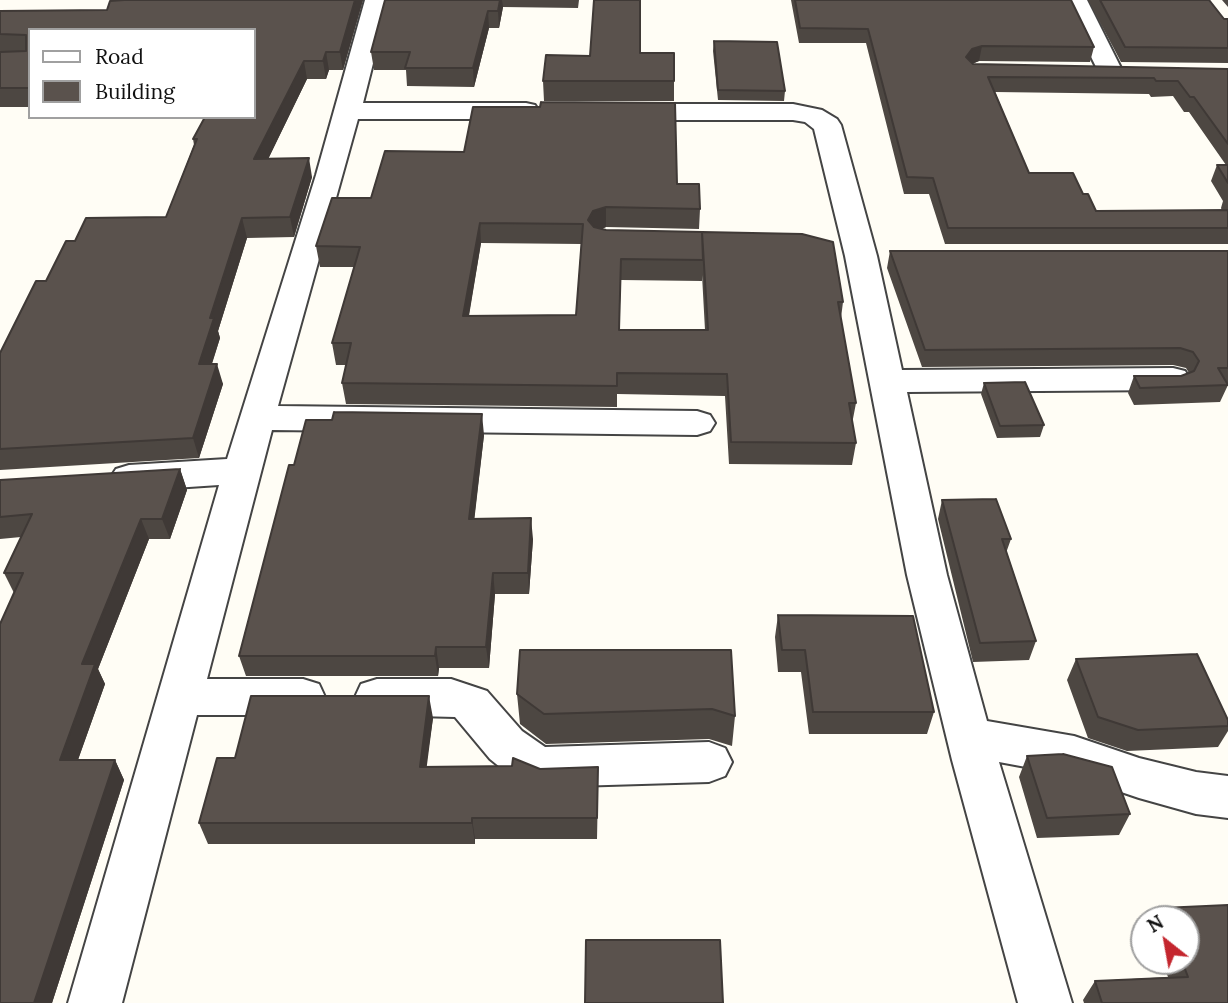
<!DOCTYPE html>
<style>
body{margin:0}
#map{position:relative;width:1228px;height:1003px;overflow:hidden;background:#fffdf5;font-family:Lora,serif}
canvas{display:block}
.legend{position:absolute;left:28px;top:28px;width:228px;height:91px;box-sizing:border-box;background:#fff;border:2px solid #a0a0a0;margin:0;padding:9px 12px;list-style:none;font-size:21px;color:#111}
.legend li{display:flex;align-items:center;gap:14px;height:35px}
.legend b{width:35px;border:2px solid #a0a0a0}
.north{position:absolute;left:1130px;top:905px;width:70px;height:70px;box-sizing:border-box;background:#fff;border:2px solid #a0a0a0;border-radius:50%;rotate:329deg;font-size:19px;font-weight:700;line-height:28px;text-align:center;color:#111}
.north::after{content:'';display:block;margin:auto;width:24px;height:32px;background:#c4262e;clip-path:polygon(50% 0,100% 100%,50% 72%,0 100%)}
</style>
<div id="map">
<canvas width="1228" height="1003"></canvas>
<ul class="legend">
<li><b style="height:9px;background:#fff"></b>Road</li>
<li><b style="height:19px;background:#5a524d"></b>Building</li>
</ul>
<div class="north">N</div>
</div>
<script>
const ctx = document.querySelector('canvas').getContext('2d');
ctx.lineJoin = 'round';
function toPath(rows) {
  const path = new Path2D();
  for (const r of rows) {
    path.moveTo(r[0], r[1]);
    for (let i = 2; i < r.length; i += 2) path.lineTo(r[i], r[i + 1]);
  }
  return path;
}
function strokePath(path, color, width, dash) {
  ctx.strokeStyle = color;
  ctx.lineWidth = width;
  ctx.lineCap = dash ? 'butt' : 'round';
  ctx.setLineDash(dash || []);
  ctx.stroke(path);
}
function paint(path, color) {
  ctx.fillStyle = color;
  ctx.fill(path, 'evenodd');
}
const minor = toPath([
 [365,0,389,0,363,103,526,103,535,105,539,111,535,117,526,119,358,119,278,406,697,411,710,415,715,423,710,431,697,435,272,430,207,679,303,679,319,684,325,697,319,710,303,715,197,715,122,1003,68,1003,219,485,129,491,116,487,110,478,116,469,129,465,227,459,316,175,365,0],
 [1063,0,1087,0,1124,74,1120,79,1111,82,1102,79,1063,0],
 [624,104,793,104,822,110,837,119,841,125,877,256,902,370,1173,368,1185,371,1190,379,1185,387,1173,390,907,392,947,575,987,721,1074,736,1139,758,1196,772,1228,776,1228,818,1196,814,1139,798,1074,776,999,762,1072,1003,1018,1003,952,760,907,575,845,256,814,129,805,122,793,120,624,120,615,118,611,112,615,106,624,104],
 [377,679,451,679,487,691,522,731,545,747,709,742,725,748,732,762,725,776,709,782,541,787,506,772,490,759,455,717,377,715,361,710,355,697,361,684,377,679]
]);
strokePath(minor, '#444', 4);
paint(minor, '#fff');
paint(toPath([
 [363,0,343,70,329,70,326,79,307,79,268,159,312,177,294,237,247,238,218,331,220,338,212,364,223,384,199,458,0,470,0,353,46,281,75,241,166,217,194,145,193,139,254,30,30,30,30,107,0,107,0,52,10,52,0,51,0,11,107,10],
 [385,0,579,0,578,8,503,7,499,28,489,28,474,87,407,86,406,70,374,70,371,52],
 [791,0,1071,0,1094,47,1090,62,979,61,972,64,973,64,1228,69,1228,244,945,244,929,194,904,194,866,43,799,43],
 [995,92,1149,94,1151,97,1173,96,1184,112,1189,112,1226,165,1217,165,1211,181,1223,201,1221,208,1222,211,1096,211,1083,194,1029,173],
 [1088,0,1209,0,1224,19,1228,19,1228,63,1121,62],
 [1222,0,1228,0,1228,7],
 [714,41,785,91,784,101,718,100,713,51],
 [640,53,674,81,674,101,544,101,543,81,590,56],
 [677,184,700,209,699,229,606,227,602,229,843,302,841,318,856,403,852,424,856,443,852,465,729,464,725,396,617,394,617,407,346,404,342,383,346,365,336,365,332,343,354,267,320,267,316,246,371,198],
 [481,243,581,244,576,315,469,316],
 [702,275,705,330,619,330,621,280,702,281],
 [890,251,1228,251,1228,385,1220,402,1134,405,1128,393,1134,376,1181,376,1189,373,1186,368,1173,365,922,367,887,268],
 [984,383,1044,425,1040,437,997,438,981,394],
 [484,435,474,519,533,539,529,594,495,594,489,668,439,668,438,676,246,676,239,656],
 [180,469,187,490,170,539,149,539,98,669,105,684,78,760,115,760,124,780,52,1003,14,593,4,573,21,537,0,539,0,480],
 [942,500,1011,539,1006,553,1036,641,1029,660,973,662,938,519],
 [778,615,934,712,927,734,809,734,801,672,778,672,775,637],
 [520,650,735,716,732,746,709,739,546,744,520,724,517,694],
 [1076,659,1228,720,1228,731,1218,747,1127,751,1088,738,1067,680],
 [433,718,426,766,540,769,598,788,597,839,475,839,475,844,208,844,199,823,235,758],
 [1027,756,1130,814,1119,835,1037,838,1019,777],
 [1228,905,1228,1003,1084,1003,1083,1000,1095,981,1168,977,1162,961,1186,961,1186,919,1155,919,1162,908]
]), '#4d4742');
paint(toPath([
 [355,0,363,0,343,70,340,52],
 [500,0,502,0,503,7,499,28,498,11],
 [488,11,489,28,474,87,473,68],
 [982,46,979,61,969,65,966,57,972,49],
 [326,52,329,70,326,79,323,61],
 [304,61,307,79,259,178,254,159],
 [309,158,312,177,294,237,290,217],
 [606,207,606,227,593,232,588,220,593,211],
 [242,218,247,238,218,331,220,338,205,384,199,364,210,318],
 [480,223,481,243,465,337,463,316],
 [217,364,223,384,199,458,193,438],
 [482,414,484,435,472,540,469,519],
 [180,469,187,490,170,539,162,519],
 [531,518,533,539,529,594,528,573],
 [141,519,149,539,98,669,105,684,71,779,60,760,82,664],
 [493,573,495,594,489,668,486,647],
 [436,647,439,668,438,676,435,656],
 [429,696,433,718,424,788,420,767],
 [115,760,124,780,52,1003,34,1003],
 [472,818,475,839,475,844,472,823]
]), '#3f3936');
const building = toPath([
 [124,0,355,0,340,52,326,52,323,61,304,61,254,159,309,158,290,217,242,218,210,318,214,318,199,364,217,364,193,438,0,449,0,353,36,281,46,281,66,241,75,241,86,218,166,217,197,139,193,139,205,117,254,117,254,30,30,30,30,88,0,88,0,52,26,51,26,35,0,34,0,11,107,10,110,1,124,0],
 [385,0,500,0,498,11,488,11,473,68,405,68,410,52,371,52,385,0],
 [594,0,640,0,640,53,674,53,674,81,543,81,546,55,590,56,594,0],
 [795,0,1071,0,1094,47,982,46,972,49,966,57,973,64,1228,69,1228,144,1194,97,1190,97,1178,81,1156,81,1154,78,988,77,1029,173,1073,173,1083,194,1088,194,1096,211,1228,210,1228,228,948,228,933,178,907,177,868,29,800,28,795,0],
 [1100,0,1209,0,1224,19,1228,19,1228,48,1125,47,1100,0],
 [714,41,777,42,785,91,718,90,714,41],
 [541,102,675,103,677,184,699,184,700,209,606,207,593,211,588,220,594,227,606,230,702,232,703,260,621,259,619,330,708,330,702,232,802,234,833,242,843,302,838,302,856,403,849,403,856,443,731,442,727,374,617,373,617,386,342,383,351,343,332,343,360,247,316,246,332,198,371,198,385,151,464,152,473,107,540,107,541,102],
 [480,223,583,224,576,315,463,316,480,223],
 [1217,165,1228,165,1228,183,1217,165],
 [890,251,1228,251,1228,368,1218,368,1228,385,1140,388,1134,376,1181,376,1194,371,1199,361,1193,352,1180,348,925,350,890,251],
 [1025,382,1044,425,1000,426,984,383,1025,382],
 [334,412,482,414,469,519,531,518,528,573,493,573,486,647,436,647,435,656,239,656,289,465,294,465,306,420,332,420,334,412],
 [180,469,162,519,141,519,82,664,95,664,60,760,115,760,34,1003,0,1003,0,624,23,573,4,573,32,514,0,517,0,480,180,469],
 [996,499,1011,539,1002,539,1036,641,980,643,942,500,996,499],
 [778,615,913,616,934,712,813,712,805,650,782,650,778,615],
 [520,650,731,650,735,716,712,709,544,714,517,694,520,650],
 [1197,654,1228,720,1228,726,1138,730,1098,717,1076,659,1197,654],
 [251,696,429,696,420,767,512,766,513,758,540,769,598,767,597,818,472,818,472,823,199,823,217,758,235,758,251,696],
 [1063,754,1112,767,1130,814,1047,818,1027,756,1063,754],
 [1228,905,1228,1003,1102,1003,1095,981,1188,977,1182,961,1186,961,1186,919,1166,919,1162,908,1228,905],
 [586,940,720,940,723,1003,585,1003,586,940]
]);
paint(building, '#5a524d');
strokePath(building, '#3f3936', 2);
</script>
